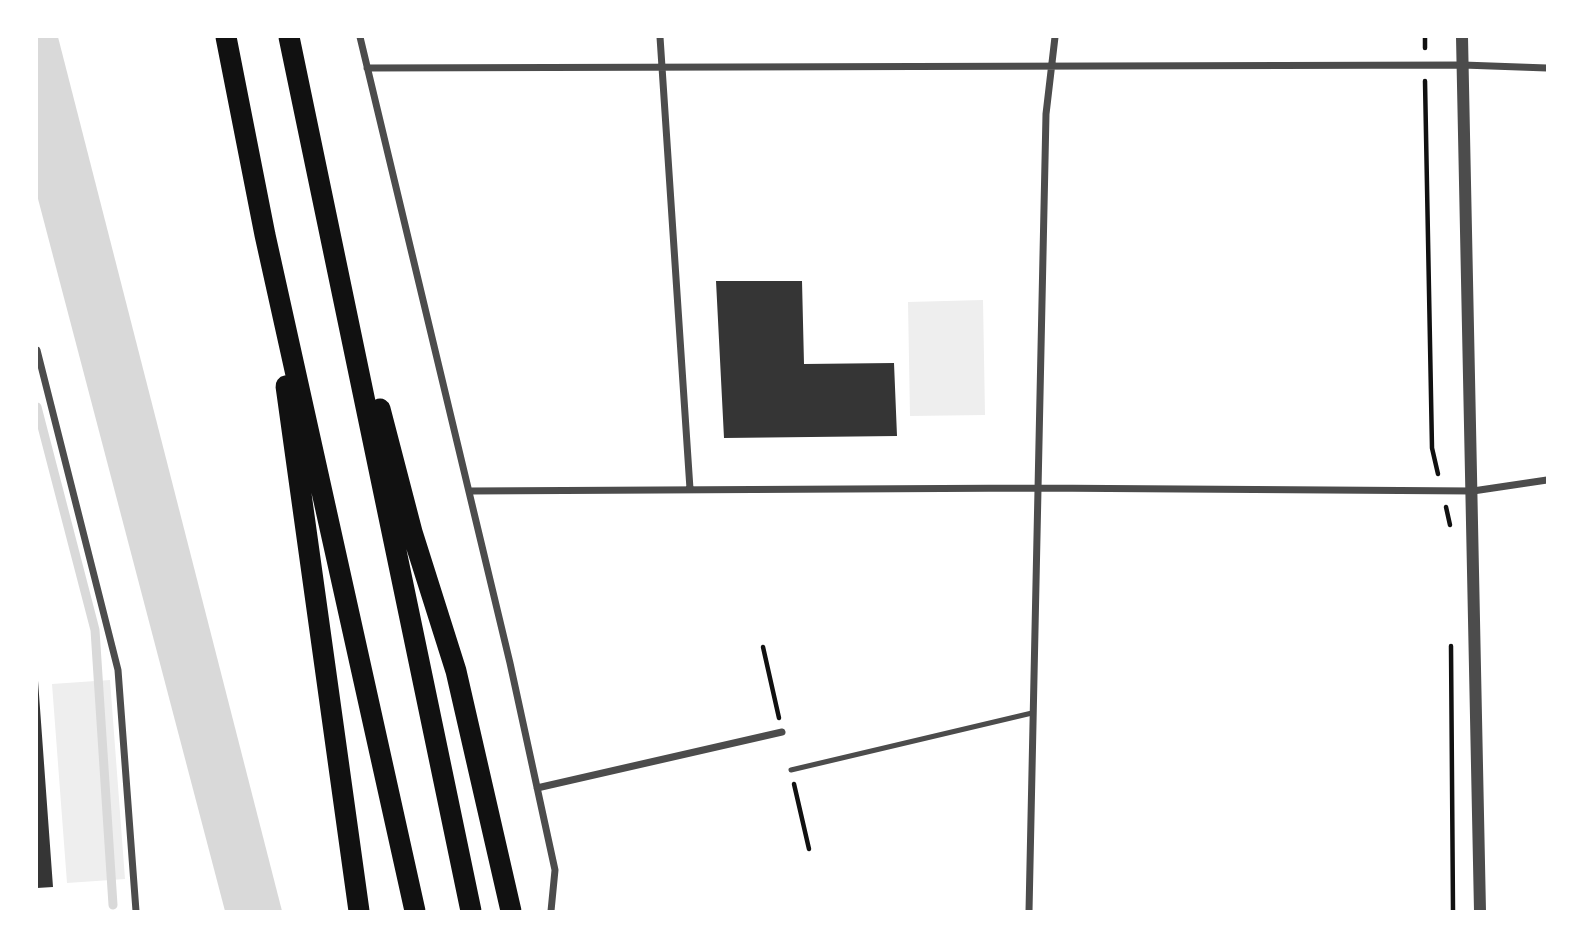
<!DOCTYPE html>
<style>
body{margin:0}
#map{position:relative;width:1584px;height:948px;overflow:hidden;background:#fff;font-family:"Public Sans",sans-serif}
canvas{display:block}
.frame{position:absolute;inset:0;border:38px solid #fff;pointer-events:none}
</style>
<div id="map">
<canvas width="1584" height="948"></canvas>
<div class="frame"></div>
</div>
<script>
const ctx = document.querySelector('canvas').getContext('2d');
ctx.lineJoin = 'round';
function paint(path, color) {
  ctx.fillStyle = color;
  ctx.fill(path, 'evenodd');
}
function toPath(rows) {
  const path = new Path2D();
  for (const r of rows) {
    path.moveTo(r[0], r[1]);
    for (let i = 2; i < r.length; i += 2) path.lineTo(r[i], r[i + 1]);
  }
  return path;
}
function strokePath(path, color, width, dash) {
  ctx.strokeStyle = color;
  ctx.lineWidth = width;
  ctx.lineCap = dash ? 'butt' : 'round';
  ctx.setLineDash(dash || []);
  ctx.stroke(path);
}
paint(toPath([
 [983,300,985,415,910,416,908,302],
 [110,680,125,879,67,883,52,684]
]), '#eee');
paint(toPath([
 [37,37,58,37,282,911,225,911,37,195]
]), '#d9d9d9');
strokePath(toPath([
 [37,407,95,630,113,905]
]), '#d9d9d9', 9);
paint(toPath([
 [716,281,802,281,804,364,894,363,897,436,724,438],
 [37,667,53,887,37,888]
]), '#353535');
strokePath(toPath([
 [1425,48,1425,37],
 [1425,81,1432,448,1438,474],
 [1446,507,1450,525],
 [1451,646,1453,911],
 [763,647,779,718],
 [794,784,809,849]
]), '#111', 4.5);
strokePath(toPath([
 [791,770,1032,713]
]), '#4c4c4c', 5);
strokePath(toPath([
 [360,37,510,663,555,870,551,911],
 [660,37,690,489],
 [367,68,1463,65,1547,68],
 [37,350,118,670,136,911],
 [470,491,1036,488,1473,491,1547,480],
 [537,788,782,732],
 [1029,911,1046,114,1055,37]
]), '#4c4c4c', 7);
strokePath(toPath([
 [1462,37,1480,911]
]), '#4c4c4c', 12);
strokePath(toPath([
 [226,37,265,235,415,911],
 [289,37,471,911],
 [286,386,359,911],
 [380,409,412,532,456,671,511,911]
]), '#111', 21);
</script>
